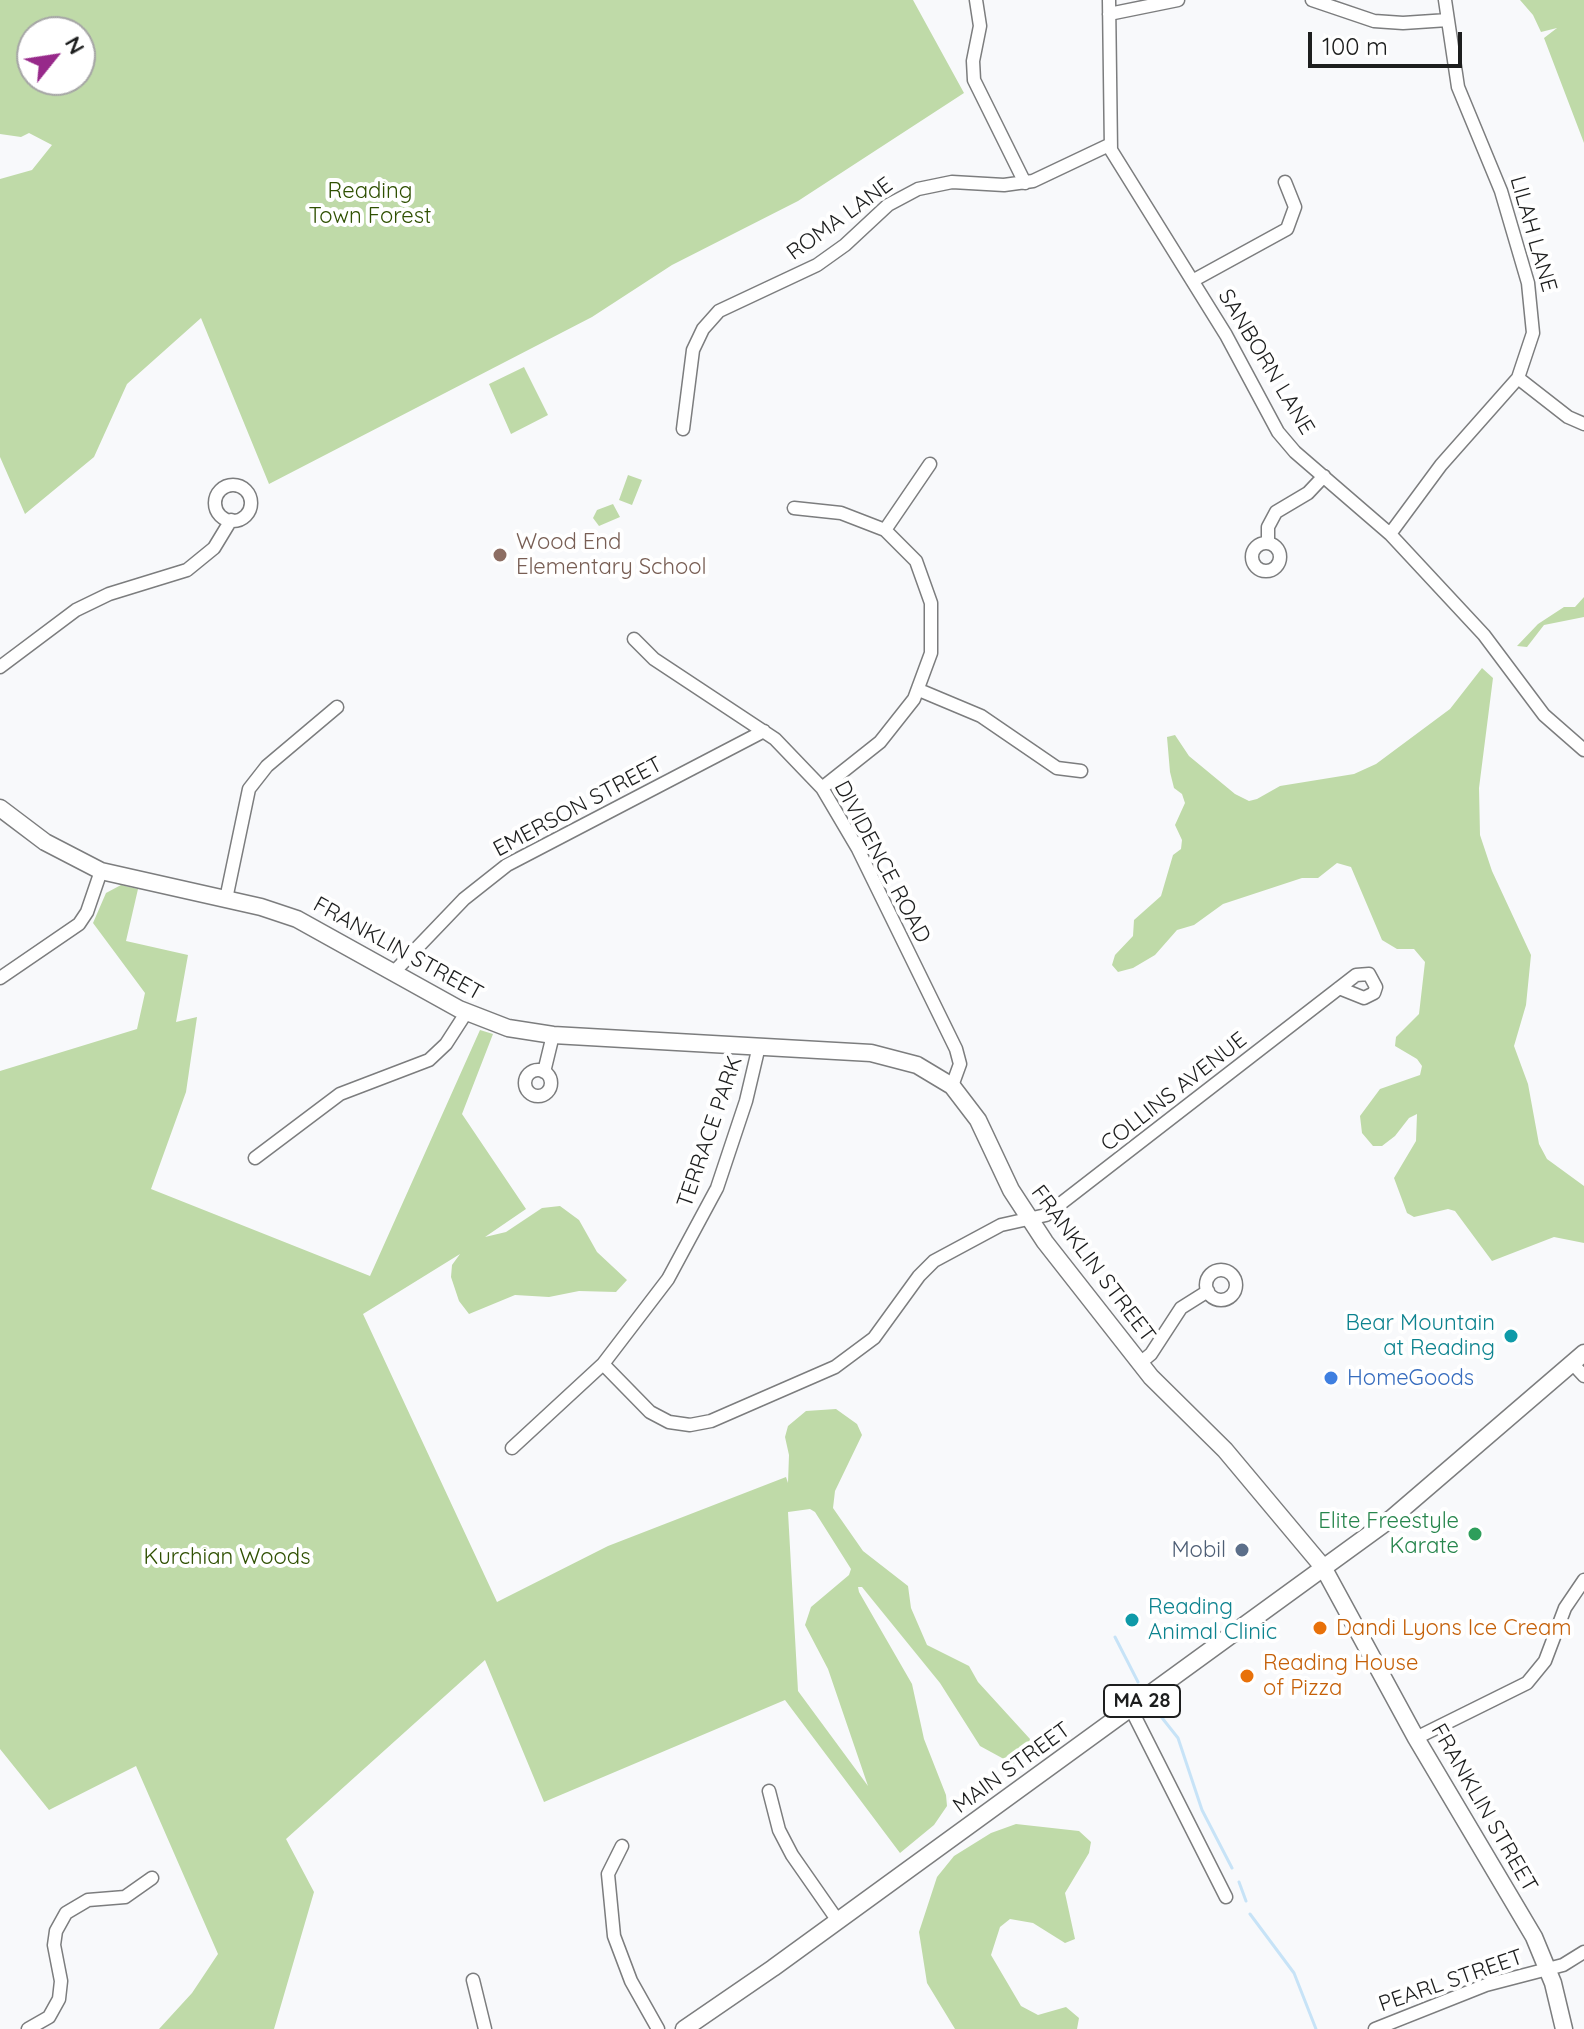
<!DOCTYPE html>
<style>
body{margin:0}
#map{position:relative;width:1584px;height:2029px;overflow:hidden;background:#f8f9fb;font-family:Quicksand,sans-serif}
canvas{display:block}
.north{position:absolute;left:16px;top:16px;width:80px;height:80px;box-sizing:border-box;background:#fff;border:2px solid #a5a5a5;border-radius:50%;rotate:60deg;font-size:22px;font-weight:700;line-height:32px;text-align:center;color:#1d1e1e}
.north::after{content:'';display:block;margin:auto;width:28px;height:36px;background:#97298a;clip-path:polygon(50% 0,100% 100%,50% 72%,0 100%)}
.scale{position:absolute;left:1308px;top:32px;width:154px;height:36px;box-sizing:border-box;border:4px solid #1d1e1e;border-top:0;padding-left:10px;font-size:24px;line-height:28px;white-space:nowrap;color:#1d1e1e;-webkit-text-stroke:6px #fff;paint-order:stroke}
</style>
<div id="map">
<canvas width="1584" height="2029"></canvas>
<div class="north">N</div>
<div class="scale">100 m</div>
</div>
<script>
const ctx = document.querySelector('canvas').getContext('2d');
ctx.lineJoin = 'round';
function paint(path, color) {
  ctx.fillStyle = color;
  ctx.fill(path, 'evenodd');
}
function toPath(rows) {
  const path = new Path2D();
  for (const r of rows) {
    if (r.length === 3) {
      path.moveTo(r[0] + r[2], r[1]);
      path.arc(r[0], r[1], r[2], 0, 2 * Math.PI);
      continue;
    }
    path.moveTo(r[0], r[1]);
    for (let i = 2; i < r.length; i += 2) path.lineTo(r[i], r[i + 1]);
  }
  return path;
}
function strokePath(path, color, width, dash) {
  ctx.strokeStyle = color;
  ctx.lineWidth = width;
  ctx.lineCap = dash ? 'butt' : 'round';
  ctx.setLineDash(dash || []);
  ctx.stroke(path);
}
function drawText(font, color, halo, rows, align = 'center') {
  ctx.font = font + ' Quicksand,sans-serif';
  ctx.lineWidth = 8;
  ctx.setLineDash([]);
  ctx.textBaseline = 'middle';
  ctx.strokeStyle = halo;
  ctx.fillStyle = color;
  for (const [text, x, y, turn = 0] of rows) {
    ctx.save();
    ctx.translate(x, y);
    ctx.rotate((+turn || 0) * Math.PI / 180);
    ctx.textAlign = isNaN(turn) ? turn : align;
    if (halo) ctx.strokeText(text, 0, 0);
    ctx.fillText(text, 0, 0);
    ctx.restore();
  }
}
paint(toPath([
 [0,0,913,0,964,93,798,201,672,265,592,317,269,484,201,318,127,384,94,457,25,514,0,457,0,179,32,170,52,145,29,133,21,137,0,134],
 [32,32,80,32,80,80,32,80],
 [1520,0,1584,0,1584,143,1544,38,1557,28,1541,32,1533,15],
 [524,367,548,415,511,434,489,384],
 [628,475,642,480,632,505,619,500],
 [613,504,620,517,599,526,593,518,597,510],
 [1584,597,1584,617,1544,625,1527,647,1517,646,1538,624,1564,607,1575,607],
 [1482,668,1493,678,1479,788,1480,835,1492,871,1531,955,1526,1005,1514,1046,1528,1084,1539,1144,1547,1159,1584,1186,1584,1243,1554,1237,1492,1261,1455,1211,1448,1209,1414,1217,1407,1213,1394,1178,1416,1141,1417,1114,1409,1118,1395,1136,1382,1146,1373,1146,1362,1133,1360,1116,1380,1089,1420,1075,1422,1066,1417,1059,1395,1046,1396,1037,1419,1014,1425,962,1414,949,1397,949,1382,940,1351,867,1337,863,1318,878,1302,878,1223,904,1194,925,1177,930,1155,955,1133,968,1118,972,1112,965,1115,955,1133,936,1134,920,1161,896,1173,855,1181,849,1182,840,1175,825,1185,803,1182,794,1174,788,1170,772,1167,737,1175,735,1189,756,1235,794,1249,801,1257,799,1280,786,1354,774,1376,764,1450,709],
 [121,885,138,889,126,941,188,955,176,1022,197,1017,186,1092,151,1189,370,1276,480,1030,493,1034,462,1114,526,1209,485,1237,506,1232,542,1208,560,1206,579,1220,597,1252,627,1280,616,1292,579,1291,549,1297,515,1295,469,1314,459,1301,451,1277,452,1265,460,1254,363,1314,497,1602,608,1546,786,1477,788,1483,789,1455,785,1437,788,1426,806,1411,836,1409,857,1424,862,1435,835,1491,833,1508,863,1551,908,1586,911,1608,927,1645,969,1666,978,1682,1030,1739,1023,1760,1013,1764,980,1746,940,1683,862,1587,858,1587,859,1592,912,1684,924,1739,946,1795,947,1806,934,1825,900,1853,785,1700,544,1802,485,1660,286,1839,314,1892,274,2029,159,2029,192,1993,218,1954,136,1766,49,1810,0,1749,0,1071,137,1029,145,993,93,923,106,893],
 [810,1509,815,1512,851,1569,849,1575,811,1607,805,1625,828,1669,868,1786,798,1691,788,1512],
 [1016,1824,1079,1831,1091,1842,1089,1853,1065,1893,1075,1939,1065,1943,1033,1923,1010,1919,1000,1927,991,1955,1021,2006,1038,2015,1066,2007,1079,2018,1077,2029,955,2029,927,1983,919,1932,937,1877,954,1856,991,1833]
]), '#bfdaa8');
strokePath(toPath([
 [1115,1637,1138,1682],
 [1155,1709,1178,1738,1202,1810,1232,1868],
 [1239,1882,1246,1901],
 [1250,1914,1294,1973,1316,2029]
]), '#c7e3f7', 3);
const minor = toPath([
 [976,0,980,26,973,61,974,80,1025,183],
 [1109,0,1111,150,1226,335,1278,432,1295,452,1390,534,1484,635,1544,715,1584,750],
 [1312,0,1374,21,1403,23,1448,20],
 [1109,14,1178,0],
 [1194,280,1287,229,1295,207,1285,182],
 [1518,378,1568,417,1584,424],
 [683,429,693,350,703,329,719,311,817,265,845,245,888,205,918,189,952,182,1004,185,1033,181,1109,145],
 [233,503,18],
 [794,508,841,513,885,530,916,561,931,603,931,653,914,699,880,742,822,788],
 [885,530,930,464],
 [1390,534,1441,465,1518,378,1533,333,1528,283,1501,191,1458,87,1445,0],
 [1266,557,14],
 [1268,543,1268,527,1276,512,1308,493,1324,476],
 [634,639,654,659,775,739,822,788,858,849,956,1049,960,1064,952,1086],
 [0,667,76,610,109,594,187,570,214,548,231,520],
 [919,690,981,716,1057,768,1081,771],
 [226,899,249,789,267,766,337,707],
 [393,973,464,899,507,865,764,731],
 [0,978,79,924,87,912,101,871],
 [538,1083,13],
 [544,1072,553,1035],
 [255,1158,340,1094,429,1060,446,1044,466,1013],
 [1221,1285,15],
 [1140,1363,1151,1354,1181,1308,1208,1291],
 [1572,1363,1584,1376],
 [603,1364,650,1412,669,1422,690,1425,711,1421,835,1367,874,1338,919,1276,934,1261,1001,1225,1046,1215,1356,975,1369,974,1376,987,1374,993,1364,998,1339,988],
 [512,1448,603,1364,668,1279,717,1188,746,1101,759,1046],
 [1131,1709,1226,1897],
 [1416,1738,1527,1683,1545,1661,1565,1608,1584,1580],
 [769,1791,779,1830,792,1855,838,1921],
 [622,1846,608,1874,614,1936,631,1981,658,2029],
 [473,1980,485,2029],
 [28,2029,49,2017,59,1999,61,1981,54,1945,56,1931,66,1913,88,1900,125,1897,152,1878],
 [1375,2029,1486,1985,1563,1965,1584,1952]
]);
const major = toPath([
 [0,808,45,842,101,871,261,907,297,919,459,1009,508,1028,553,1035,871,1053,917,1065,952,1086,978,1120,1011,1190,1045,1242,1151,1377,1225,1450,1323,1567,1416,1738,1534,1937,1553,1983,1564,2029],
 [684,2029,773,1968,1392,1518,1584,1353]
]);
strokePath(minor, '#7c7d7e', 15);
strokePath(major, '#7c7d7e', 19);
strokePath(minor, '#fff', 12);
strokePath(major, '#fff', 16);
for (const [x, y, r, color] of [
 [500,555,8,"#8d6e63"],
 [1511,1336,8,"#0f9aa8"],
 [1331,1378,8,"#3f7fe0"],
 [1475,1534,8,"#2e9e5b"],
 [1242,1550,8,"#5c6f8a"],
 [1132,1620,8,"#0f9aa8"],
 [1320,1628,8,"#e8710a"],
 [1247,1676,8,"#e8710a"]
]) {
  const dot = new Path2D();
  dot.arc(x, y, r, 0, 2 * Math.PI);
  ctx.fillStyle = color;
  ctx.fill(dot);
  strokePath(dot, '#fff', 3);
}
for (const [x, y, w] of [
 [1142,1701,76]
]) {
  const box = new Path2D();
  box.roundRect(x - w / 2, y - 16, w, 32, 6);
  ctx.fillStyle = '#fff';
  ctx.fill(box);
  strokePath(box, '#1d1e1e', 2);
}
drawText('bold 20px', '#1d1e1e', null, [
 ["MA 28",1142,1701]
]);
drawText('22px', '#2f5002', '#fff', [
 ["Reading",370,191],
 ["Town Forest",370,216],
 ["Kurchian Woods",227,1557]
]);
drawText('22px', '#1d1e1e', '#fff', [
 ["ROMA LANE",840,219,-36],
 ["LILAH LANE",1533,234,74],
 ["SANBORN LANE",1266,362,59],
 ["EMERSON STREET",578,807,-28],
 ["DIVIDENCE ROAD",882,862,62],
 ["FRANKLIN STREET",398,949,29],
 ["COLLINS AVENUE",1174,1092,-38],
 ["TERRACE PARK",710,1132,-71],
 ["FRANKLIN STREET",1093,1264,53],
 ["MAIN STREET",1012,1768,-36],
 ["FRANKLIN STREET",1484,1808,60],
 ["PEARL STREET",1451,1981,-19]
]);
drawText('22px', '#785e54', '#fff', [
 ["Wood End",516,542],
 ["Elementary School",516,567]
], 'left');
drawText('22px', '#0d838f', '#fff', [
 ["Bear Mountain",1495,1323],
 ["at Reading",1495,1348],
 ["Reading",1148,1607,"left"],
 ["Animal Clinic",1148,1632,"left"]
], 'right');
drawText('22px', '#366cbe', '#fff', [
 ["HomeGoods",1347,1378]
], 'left');
drawText('22px', '#27864d', '#fff', [
 ["Elite Freestyle",1459,1521],
 ["Karate",1459,1546]
], 'right');
drawText('22px', '#4e5e75', '#fff', [
 ["Mobil",1226,1550]
], 'right');
drawText('22px', '#c56008', '#fff', [
 ["Dandi Lyons Ice Cream",1336,1628],
 ["Reading House",1263,1663],
 ["of Pizza",1263,1688]
], 'left');
</script>
